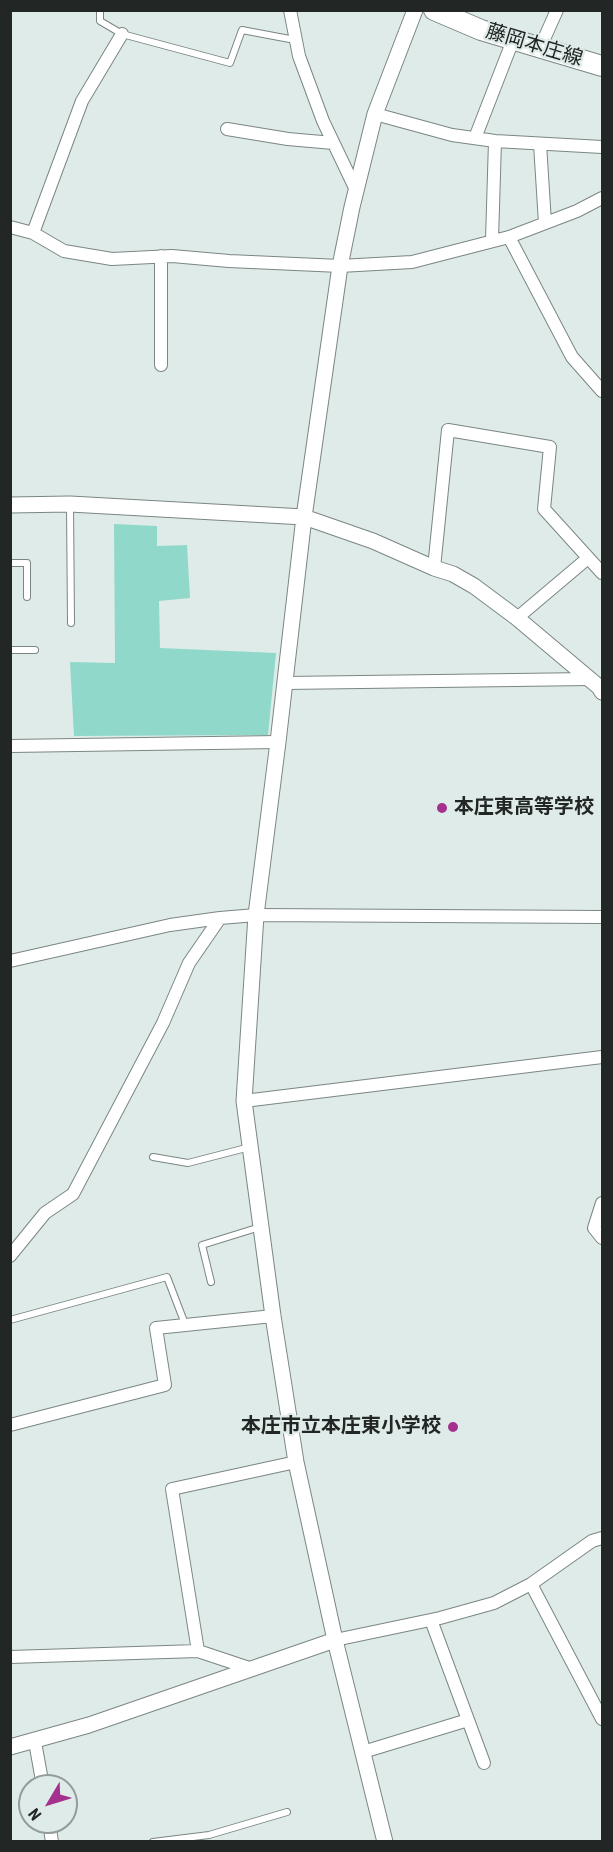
<!DOCTYPE html>
<meta charset="utf-8">
<style>
body{margin:0}
#map{position:relative;width:613px;height:1852px;overflow:hidden;background:#dfebe8;font-family:"Roboto Condensed",sans-serif}
canvas{display:block}
.frame{position:absolute;inset:0;border:12px solid #222625;pointer-events:none}
.north{position:absolute;left:18px;top:1774px;width:60px;height:60px;box-sizing:border-box;background:#dfebe8;border:2px solid #939c9a;border-radius:50%;rotate:232deg;font-size:16px;font-weight:700;line-height:24px;text-align:center;color:#222625}
.north::after{content:'';display:block;margin:auto;width:21px;height:27px;background:#a4318d;clip-path:polygon(50% 0,100% 100%,50% 72%,0 100%)}
</style>
<div id="map">
<canvas width="613" height="1852"></canvas>
<div class="frame"></div>
<div class="north">N</div>
</div>
<script>
const ctx = document.querySelector('canvas').getContext('2d');
ctx.lineJoin = 'round';
function paint(path, color) {
  ctx.fillStyle = color;
  ctx.fill(path, 'evenodd');
}
function toPath(rows) {
  const path = new Path2D();
  for (const r of rows) {
    path.moveTo(r[0], r[1]);
    for (let i = 2; i < r.length; i += 2) path.lineTo(r[i], r[i + 1]);
  }
  return path;
}
function strokePath(path, color, width, dash) {
  ctx.strokeStyle = color;
  ctx.lineWidth = width;
  ctx.lineCap = dash ? 'butt' : 'round';
  ctx.setLineDash(dash || []);
  ctx.stroke(path);
}
function drawText(font, color, halo, rows, align = 'center') {
  ctx.font = font + ' "Roboto Condensed","Noto Sans JP",sans-serif';
  ctx.lineWidth = 4.5;
  ctx.setLineDash([]);
  ctx.textBaseline = 'middle';
  ctx.strokeStyle = halo;
  ctx.fillStyle = color;
  for (const [text, x, y, turn = 0] of rows) {
    ctx.save();
    ctx.translate(x, y);
    ctx.rotate((+turn || 0) * Math.PI / 180);
    ctx.textAlign = isNaN(turn) ? turn : align;
    if (halo) ctx.strokeText(text, 0, 0);
    ctx.fillText(text, 0, 0);
    ctx.restore();
  }
}
paint(toPath([
 [114,524,157,526,157,546,187,545,190,598,159,601,160,648,276,653,268,735,74,736,70,662,115,663]
]), '#90d9ca');
const service = toPath([
 [100,10,100,21,122,34,230,63,242,30,295,40],
 [70,504,71,623],
 [10,563,27,563,27,597],
 [10,650,35,650],
 [153,1157,188,1163,250,1147],
 [211,1282,202,1245,260,1227],
 [10,1320,167,1277,185,1324],
 [153,1842,209,1835,287,1812]
]);
const minor = toPath([
 [290,10,299,56,323,121,356,190],
 [540,48,557,10],
 [375,114,452,135,495,141,602,147],
 [227,129,288,139,333,143],
 [475,138,513,40],
 [540,144,545,223],
 [10,227,33,233,64,251,112,259,172,256,229,261,340,266,412,262,509,237,577,211,602,198],
 [33,233,82,101,122,34],
 [509,237,572,357,602,391],
 [492,240,495,141],
 [161,365,161,256],
 [434,568,448,430,550,447,544,509,602,573],
 [517,618,588,558],
 [285,683,590,679],
 [10,746,278,742],
 [10,961,170,925,220,918,256,915,602,917],
 [244,1101,602,1057],
 [602,1203,594,1228,602,1238],
 [10,1256,45,1213,73,1194,163,1023,189,963,220,918],
 [10,1425,165,1385,156,1328,273,1316],
 [531,1584,602,1719],
 [431,1620,484,1763],
 [335,1640,440,1618,494,1603,531,1584,592,1541,602,1538],
 [198,1651,172,1489,296,1462],
 [10,1657,198,1651,252,1669],
 [35,1742,43,1786],
 [363,1752,468,1720],
 [49,1822,52,1842]
]);
const tertiary = toPath([
 [10,505,70,504,304,517,373,541,434,568,453,574,474,586,517,618,599,687,602,692],
 [10,1747,89,1725,335,1640],
 [385,1842,335,1640,296,1462,273,1316,244,1101,256,915,278,742,304,517,340,266,352,207,375,114,415,10]
]);
const primary = toPath([
 [434,10,481,30,602,66]
]);
strokePath(service, '#7b8684', 8);
strokePath(minor, '#7b8684', 14);
strokePath(tertiary, '#7b8684', 17);
strokePath(primary, '#7b8684', 22);
strokePath(service, '#fff', 6);
strokePath(minor, '#fff', 12);
strokePath(tertiary, '#fff', 15);
strokePath(primary, '#fff', 20);
for (const [x, y, r, color] of [
 [442,808,6,"#a4318d"],
 [453,1427,6,"#a4318d"]
]) {
  const dot = new Path2D();
  dot.arc(x, y, r, 0, 2 * Math.PI);
  ctx.fillStyle = color;
  ctx.fill(dot);
  strokePath(dot, '#dfebe8', 2);
}
drawText('20px', '#222625', '#dfebe8', [
 ["藤岡本庄線",534,46,17]
]);
drawText('bold 20px', '#222625', '#dfebe8', [
 ["本庄東高等学校",454,808],
 ["本庄市立本庄東小学校",441,1427,"right"]
], 'left');
</script>
